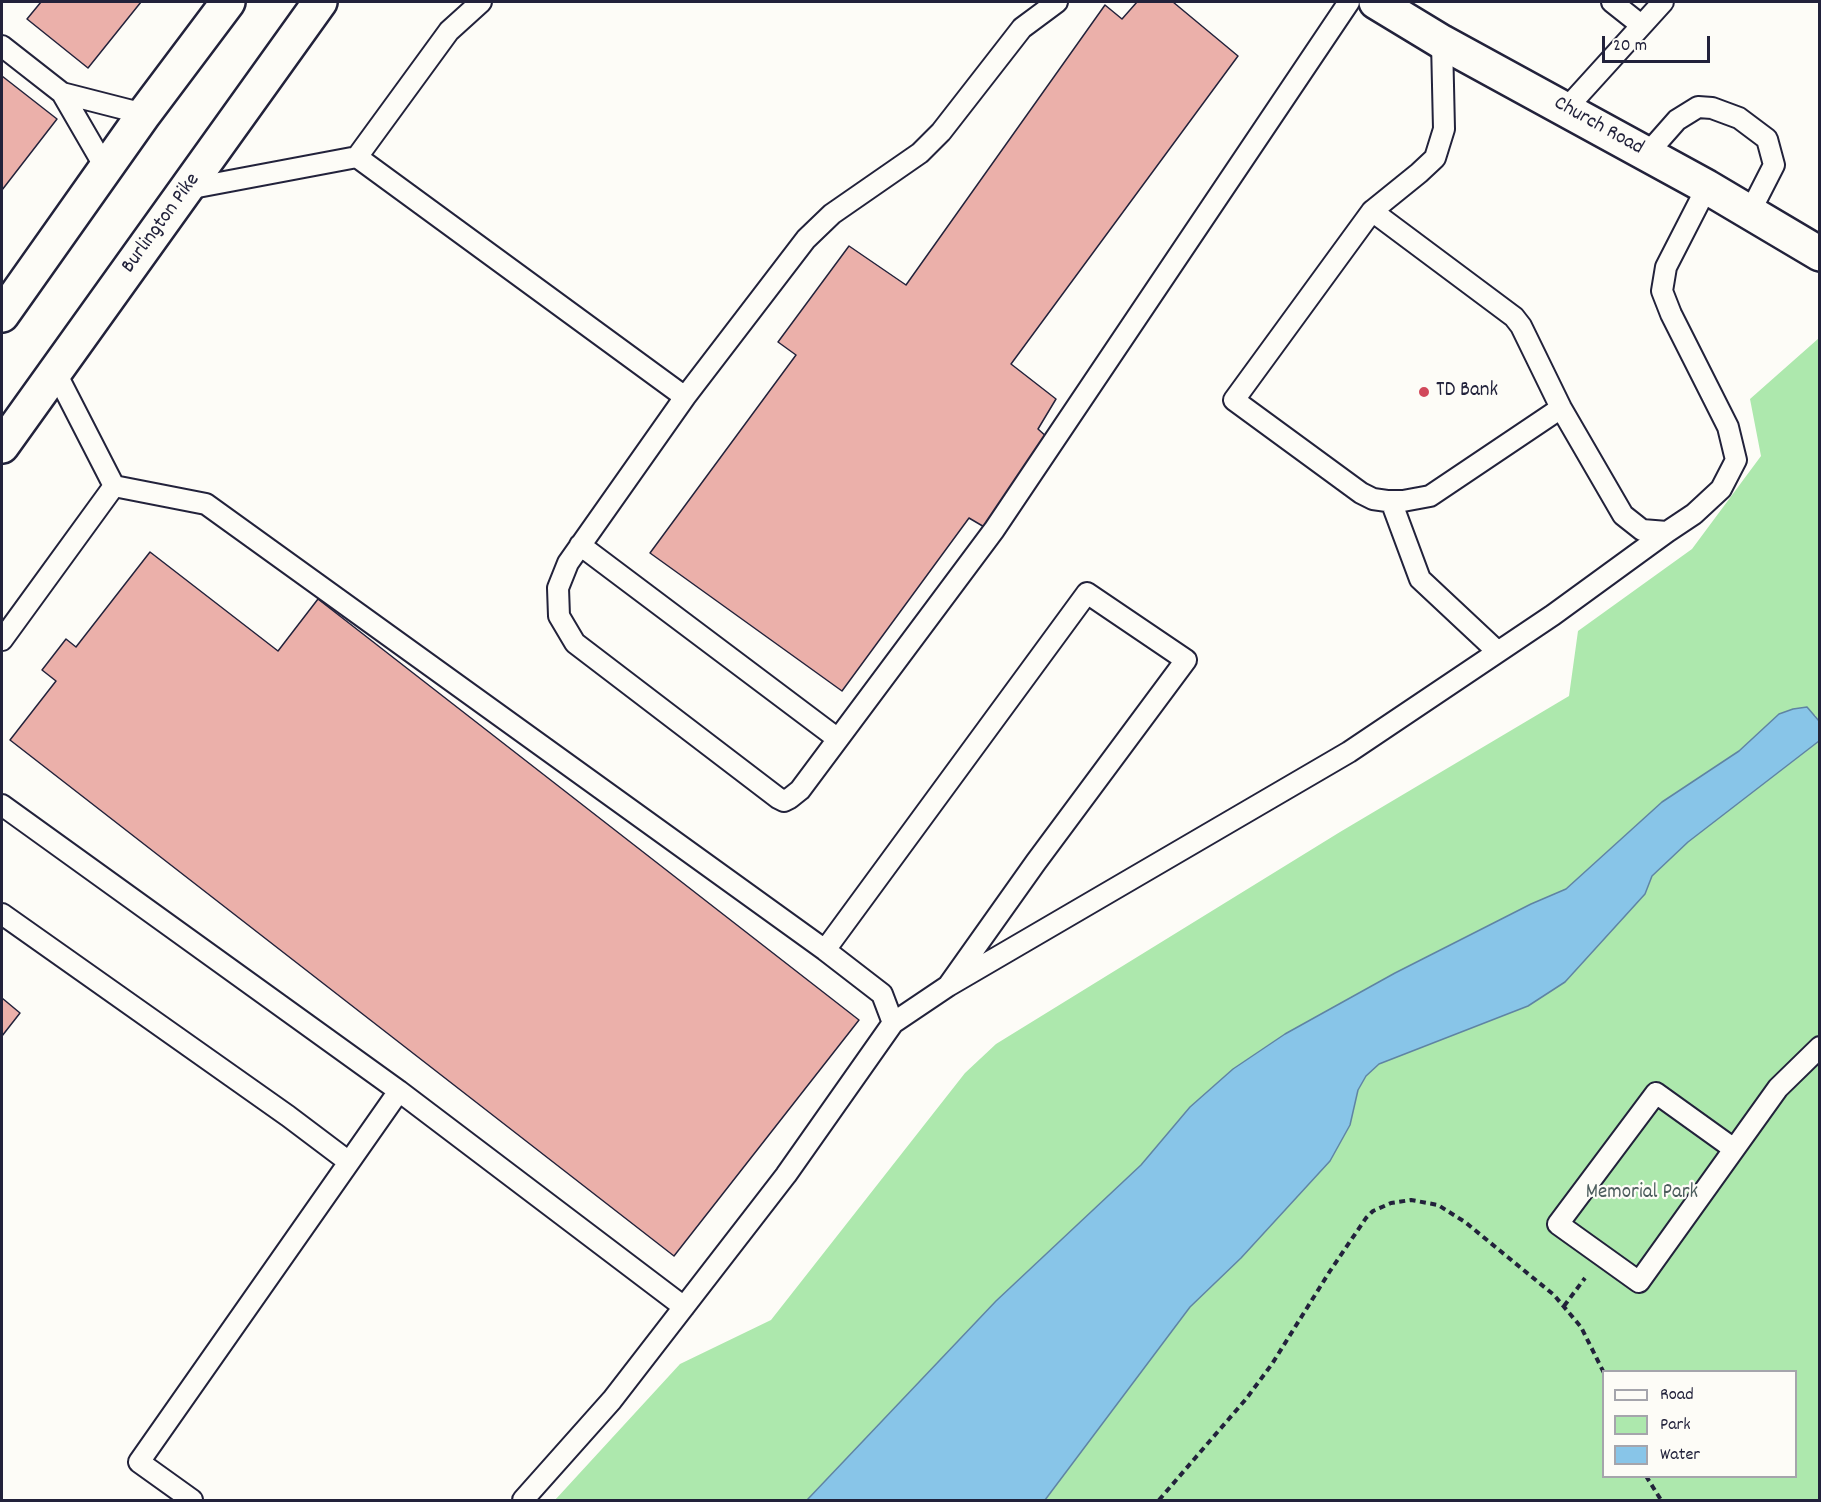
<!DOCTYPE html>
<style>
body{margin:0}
#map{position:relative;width:1821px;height:1502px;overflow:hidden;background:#fdfcf7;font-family:Dekko,sans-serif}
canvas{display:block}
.frame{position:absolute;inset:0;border:3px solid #22223b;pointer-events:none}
.legend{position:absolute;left:1602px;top:1370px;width:195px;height:108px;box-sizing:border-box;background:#fdfcf7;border:2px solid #a5a5ac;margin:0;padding:8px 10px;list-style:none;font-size:18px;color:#22223b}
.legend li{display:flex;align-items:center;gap:12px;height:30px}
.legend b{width:30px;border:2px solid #a5a5ac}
.scale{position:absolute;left:1602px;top:36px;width:108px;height:27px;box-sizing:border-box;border:3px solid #22223b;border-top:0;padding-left:8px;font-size:18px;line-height:21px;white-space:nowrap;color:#22223b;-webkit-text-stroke:4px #fdfcf7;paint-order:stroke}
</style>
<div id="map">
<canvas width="1821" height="1502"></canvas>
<div class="frame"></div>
<ul class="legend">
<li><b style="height:8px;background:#fdfcf7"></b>Road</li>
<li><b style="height:16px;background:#ade8ad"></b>Park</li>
<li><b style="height:16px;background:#88c5e8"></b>Water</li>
</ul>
<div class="scale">20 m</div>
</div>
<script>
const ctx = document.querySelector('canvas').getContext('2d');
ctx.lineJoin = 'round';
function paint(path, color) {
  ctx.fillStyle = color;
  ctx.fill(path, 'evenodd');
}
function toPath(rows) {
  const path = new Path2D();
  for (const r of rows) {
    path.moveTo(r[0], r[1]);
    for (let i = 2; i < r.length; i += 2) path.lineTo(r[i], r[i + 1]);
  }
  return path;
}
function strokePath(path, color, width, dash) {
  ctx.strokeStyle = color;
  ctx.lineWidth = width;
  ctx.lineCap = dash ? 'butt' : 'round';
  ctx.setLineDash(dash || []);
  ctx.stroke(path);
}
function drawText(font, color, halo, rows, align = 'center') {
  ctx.font = font + ' Dekko,sans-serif';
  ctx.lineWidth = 4.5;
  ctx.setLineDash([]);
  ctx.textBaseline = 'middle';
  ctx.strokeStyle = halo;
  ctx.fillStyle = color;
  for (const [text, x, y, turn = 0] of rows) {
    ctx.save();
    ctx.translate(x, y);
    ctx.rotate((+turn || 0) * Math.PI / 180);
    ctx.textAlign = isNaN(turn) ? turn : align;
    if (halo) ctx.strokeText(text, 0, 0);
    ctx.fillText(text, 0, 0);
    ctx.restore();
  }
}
paint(toPath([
 [1819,338,1819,721,1815,715,1779,714,1739,751,1662,802,1566,889,1531,904,1395,973,1285,1034,1233,1069,1190,1107,1141,1165,996,1301,807,1500,555,1500,680,1364,771,1320,965,1073,996,1044,1340,832,1569,696,1578,631,1692,549,1761,456,1750,399],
 [1819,741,1819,1500,1045,1500,1190,1307,1241,1258,1330,1161,1350,1125,1358,1090,1366,1076,1379,1064,1565,982,1645,894,1652,876,1688,842],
 [1604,1372,1796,1372,1796,1476,1604,1476]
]), '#ade8ad');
const water = toPath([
 [1807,707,1819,721,1819,741,1688,842,1652,876,1645,894,1565,982,1528,1006,1379,1064,1366,1076,1358,1090,1350,1125,1330,1161,1241,1258,1190,1307,1045,1500,807,1500,996,1301,1141,1165,1190,1107,1233,1069,1285,1034,1395,973,1531,904,1566,889,1662,802,1739,751,1779,714,1793,709,1807,707]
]);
paint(water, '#88c5e8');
strokePath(water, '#5f84a3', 1.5);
const building = toPath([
 [41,2,141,2,88,68,27,19,41,2],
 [1137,2,1173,2,1238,56,1011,364,1056,399,1038,429,1048,438,986,528,969,518,842,691,650,553,796,355,778,342,849,246,906,285,1105,5,1122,19,1137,2],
 [2,76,57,119,2,190,2,76],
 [150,552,278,651,318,599,859,1020,674,1256,10,740,56,681,42,670,66,639,76,647,150,552],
 [2,998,20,1013,2,1036,2,998]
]);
paint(building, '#ebb0aa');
strokePath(building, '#22223b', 1.5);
const service = toPath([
 [1057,2,1022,28,941,132,920,153,832,214,806,239,685,397,568,563,558,588,559,616,575,643,778,798,784,801,790,798,800,790,994,530,1349,2],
 [1612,2,1641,25],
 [1442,42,1444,129,1435,158,1419,173,1372,211,1234,400,1361,493,1373,499,1387,501,1403,501,1430,496,1561,408],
 [2,46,62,93,106,169],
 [62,93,144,114],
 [1565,110,1663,2],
 [1647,154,1677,120,1698,107,1712,108,1739,118,1767,139,1774,165,1750,212],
 [357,157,685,397],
 [187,189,357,157,449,31,481,2],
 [1372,211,1514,317,1521,326,1561,408,1623,515,1642,530,1667,532,1694,514,1721,489,1736,460,1728,427,1671,314,1662,291,1666,267,1707,187],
 [55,371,114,486],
 [114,486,206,504,825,950,882,994,893,1023,786,1175,612,1400,523,1500],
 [1391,501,1420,579,1498,652],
 [580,545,838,739],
 [2,640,114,486],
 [2,805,399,1091,684,1307],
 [2,914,288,1116,349,1162],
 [825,950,1087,593,1186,660,1036,862,948,986],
 [893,1023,948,986,1349,752,1553,615,1667,532],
 [1734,1149,1656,1093,1558,1224,1639,1282,1778,1088,1820,1047],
 [192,1500,139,1462,399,1091]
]);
const secondary = toPath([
 [1376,2,1442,42,1707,187,1820,254]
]);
const trunk = toPath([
 [2,315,144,114,228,2],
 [2,446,320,2]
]);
strokePath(service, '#22223b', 24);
strokePath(secondary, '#22223b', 38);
strokePath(trunk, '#22223b', 38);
strokePath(toPath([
 [1564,1306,1585,1278],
 [1646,1476,1661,1500],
 [1159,1500,1246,1399,1272,1364,1330,1271,1366,1218,1373,1211,1391,1203,1411,1200,1438,1205,1465,1222,1554,1295,1581,1327,1604,1373]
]), '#22223b', 4, [6, 4.5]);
strokePath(service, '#fdfcf7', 20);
strokePath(secondary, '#fdfcf7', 33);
strokePath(trunk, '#fdfcf7', 33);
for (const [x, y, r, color] of [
 [1424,392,6,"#d1495b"]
]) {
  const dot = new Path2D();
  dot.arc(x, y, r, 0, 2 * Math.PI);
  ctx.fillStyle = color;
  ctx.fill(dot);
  strokePath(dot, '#fdfcf7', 2);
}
drawText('21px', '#22223b', '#fdfcf7', [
 ["Church Road",1598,127,29],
 ["Burlington Pike",162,224,-54]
]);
drawText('21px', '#22223b', '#fdfcf7', [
 ["TD Bank",1436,392]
], 'left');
drawText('21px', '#4c5d5d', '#fdfcf7', [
 ["Memorial Park",1642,1194]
]);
</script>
